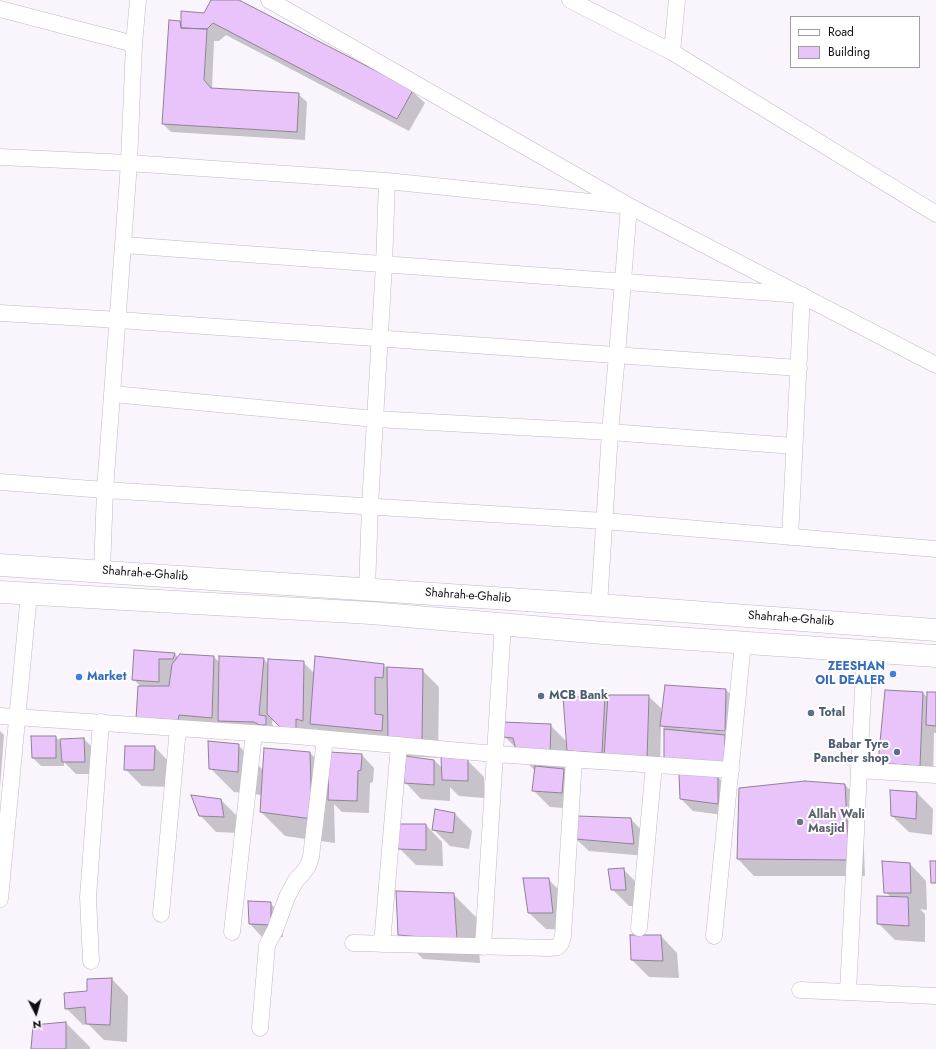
<!DOCTYPE html>
<style>
body{margin:0}
#map{position:relative;width:936px;height:1049px;overflow:hidden;background:#faf4fd;font-family:Jost,sans-serif}
canvas{display:block}
.legend{position:absolute;left:790px;top:16px;width:130px;height:52px;box-sizing:border-box;background:#fff;border:1px solid #a09ea1;margin:0;padding:5px 7px;list-style:none;font-size:12px;color:#110c13}
.legend li{display:flex;align-items:center;gap:8px;height:20px}
.legend b{width:20px;border:1px solid #a09ea1}
.north{position:absolute;left:16px;top:993px;width:40px;height:40px;-webkit-text-stroke:3px #fff;paint-order:stroke;rotate:174deg;font-size:11px;font-weight:700;line-height:16px;text-align:center;color:#110c13}
.north::after{content:'';display:block;margin:auto;width:14px;height:18px;background:#110c13;clip-path:polygon(50% 0,100% 100%,50% 72%,0 100%)}
</style>
<div id="map">
<canvas width="936" height="1049"></canvas>
<ul class="legend">
<li><b style="height:5px;background:#fff"></b>Road</li>
<li><b style="height:11px;background:#e8c4fa"></b>Building</li>
</ul>
<div class="north">N</div>
</div>
<script>
const ctx = document.querySelector('canvas').getContext('2d');
ctx.lineJoin = 'round';
function paint(path, color) {
  ctx.fillStyle = color;
  ctx.fill(path, 'evenodd');
}
function toPath(rows) {
  const path = new Path2D();
  for (const r of rows) {
    path.moveTo(r[0], r[1]);
    for (let i = 2; i < r.length; i += 2) path.lineTo(r[i], r[i + 1]);
  }
  return path;
}
function strokePath(path, color, width, dash) {
  ctx.strokeStyle = color;
  ctx.lineWidth = width;
  ctx.lineCap = dash ? 'butt' : 'round';
  ctx.setLineDash(dash || []);
  ctx.stroke(path);
}
function drawText(font, color, halo, rows, align = 'center') {
  ctx.font = font + ' Jost,sans-serif';
  ctx.lineWidth = 4;
  ctx.setLineDash([]);
  ctx.textBaseline = 'middle';
  ctx.strokeStyle = halo;
  ctx.fillStyle = color;
  for (const [text, x, y, turn = 0] of rows) {
    ctx.save();
    ctx.translate(x, y);
    ctx.rotate((+turn || 0) * Math.PI / 180);
    ctx.textAlign = isNaN(turn) ? turn : align;
    if (halo) ctx.strokeText(text, 0, 0);
    ctx.fillText(text, 0, 0);
    ctx.restore();
  }
}
paint(toPath([
 [212,0,236,0,412,91,425,103,409,131,226,35,219,41,214,41,212,89,298,94,307,102,305,140,171,132,163,124,180,22,182,24,204,14],
 [135,651,175,654,178,657,214,657,220,663,264,659,269,665,303,662,314,673,383,665,388,669,422,670,439,687,438,758,406,756,397,747,328,741,315,728,315,733,309,742,273,718,272,724,278,730,191,733,133,679],
 [666,686,726,690,743,707,741,747,737,747,665,760,665,729,661,725,660,771,581,763,567,749,566,772,581,786,578,809,550,807,533,790,535,771,518,753,517,749,504,736,550,725,567,742,605,697,608,701,648,696,661,708,661,715,662,715],
 [678,726,730,730,730,732,678,728],
 [923,693,928,698,936,693,936,733,934,733,933,779,892,775,879,762],
 [0,731,4,735,0,787],
 [56,737,61,742,84,739,97,752,98,774,76,774,64,762,64,766,41,766,33,758],
 [238,745,263,770,310,753,330,773,362,755,374,768,373,782,370,783,369,813,342,812,334,804,335,843,285,836,261,812,262,795,234,792,210,768],
 [155,747,171,764,170,787,142,786,125,769],
 [434,760,443,769,467,760,484,777,484,798,459,796,450,787,450,801,421,799,405,782],
 [718,777,730,790,730,816,693,811,681,799],
 [845,785,862,802,865,876,754,876,738,859],
 [916,792,933,809,932,835,909,832,892,816],
 [221,800,237,816,240,833,216,832,200,815],
 [435,810,455,814,472,831,469,849,450,846,434,830],
 [631,819,643,832,646,856,589,851,576,839],
 [426,825,442,842,443,866,416,865,399,848],
 [910,864,926,881,927,910,920,909,925,914,925,942,895,940,878,923,891,897,885,892],
 [623,869,640,886,642,906,629,906,612,889],
 [548,879,565,896,569,930,546,929,529,913],
 [453,894,477,918,480,963,423,959,399,935],
 [270,903,283,916,283,937,262,937,250,924],
 [661,936,677,953,679,978,649,977,632,960],
 [112,979,128,996,127,1042,104,1040,88,1024,83,1025,66,1008,88,992],
 [66,1023,90,1047,90,1049,32,1049]
]), '#0003');
const building = toPath([
 [211,0,239,0,413,90,397,119,213,23,207,29,181,28,181,11,204,13,211,0],
 [169,20,180,21,181,28,207,29,204,80,211,88,299,93,297,132,162,124,169,20],
 [134,650,175,653,173,659,159,659,159,682,132,680,134,650],
 [180,654,214,656,212,718,179,715,178,721,136,719,138,686,169,686,172,664,180,654],
 [219,656,264,658,259,715,266,716,266,725,260,725,254,722,218,721,219,656],
 [315,656,384,664,383,678,375,677,375,714,383,715,382,731,310,724,315,656],
 [268,659,304,661,303,721,296,719,296,730,282,729,267,714,268,659],
 [387,667,423,669,422,742,388,739,387,667],
 [665,685,726,689,725,731,660,726,665,685],
 [885,690,923,692,920,766,878,763,885,690],
 [927,692,936,692,936,726,926,725,927,692],
 [608,695,649,695,647,759,604,757,608,695],
 [605,696,602,753,567,751,563,697,605,696],
 [502,722,551,724,550,755,517,754,513,738,503,737,502,722],
 [664,729,725,735,724,763,664,760,664,729],
 [31,736,56,736,56,758,32,758,31,736],
 [84,738,85,762,62,762,60,739,84,738],
 [208,741,239,744,238,772,209,769,208,741],
 [125,746,155,746,154,770,124,770,125,746],
 [264,748,310,752,312,819,260,812,264,748],
 [329,752,362,754,361,770,358,771,357,801,328,800,329,752],
 [405,756,434,760,434,785,404,783,405,756],
 [441,757,468,759,468,781,442,780,441,757],
 [535,766,564,769,562,793,532,791,535,766],
 [679,774,718,776,718,804,680,799,679,774],
 [805,781,845,784,849,860,737,859,739,788,805,781],
 [890,790,917,792,916,819,891,816,890,790],
 [191,795,221,799,224,817,199,816,191,795],
 [435,809,455,813,453,833,432,830,435,809],
 [578,816,631,818,634,844,575,839,578,816],
 [397,824,426,824,426,850,398,849,397,824],
 [882,861,910,863,911,893,884,893,882,861],
 [930,861,936,861,936,883,931,883,930,861],
 [624,868,626,890,611,890,608,869,624,868],
 [523,878,549,878,553,913,528,913,523,878],
 [396,891,454,893,457,940,398,935,396,891],
 [877,896,908,897,909,926,877,924,877,896],
 [248,901,271,902,271,925,249,924,248,901],
 [630,935,661,935,663,961,631,960,630,935],
 [112,978,110,1025,86,1024,85,1007,65,1009,64,993,87,991,87,979,112,978],
 [66,1022,66,1049,31,1049,33,1025,66,1022]
]);
paint(building, '#e8c4fa');
strokePath(building, '#8f8295', 1);
const minor = toPath([
 [269,0,629,206,936,365],
 [570,0,672,52,936,214],
 [0,9,134,44],
 [672,52,677,0],
 [0,157,129,163,387,181,629,206,617,355,610,432,599,605],
 [124,245,802,295,790,537],
 [0,313,119,320,799,368],
 [113,394,375,419,610,432,794,446],
 [0,482,105,490,604,521,936,549],
 [102,571,105,490,129,163,134,44,138,0],
 [367,589,370,506,384,265,387,181],
 [0,716,296,736,495,754,731,770],
 [859,770,936,775],
 [0,899,29,594],
 [161,914,178,728],
 [639,928,654,765],
 [232,932,254,733],
 [714,936,743,643],
 [353,943,550,948,558,947,561,943,563,936,574,759],
 [382,944,399,745],
 [483,947,503,624],
 [91,961,88,897,101,722],
 [800,990,936,996],
 [848,992,865,651],
 [260,1028,267,945,275,930,287,897,296,880,303,873,308,866,311,857,325,739]
]);
const secondary = toPath([
 [0,565,599,605,936,630],
 [0,592,371,613,603,633,936,656]
]);
strokePath(minor, '#c3b6ca', 17);
strokePath(secondary, '#c3b6ca', 23);
strokePath(minor, '#fff', 16);
strokePath(secondary, '#fff', 22);
for (const [x, y, r, color] of [
 [893,674,4,"#3f7fe0"],
 [79,677,4,"#3f7fe0"],
 [541,696,4,"#5c6f8a"],
 [811,713,4,"#5c6f8a"],
 [897,752,4,"#5c6f8a"],
 [800,822,4,"#6b7280"]
]) {
  const dot = new Path2D();
  dot.arc(x, y, r, 0, 2 * Math.PI);
  ctx.fillStyle = color;
  ctx.fill(dot);
  strokePath(dot, '#fff', 1.5);
}
drawText('12px', '#110c13', '#fff', [
 ["Shahrah-e-Ghalib",145,574,4],
 ["Shahrah-e-Ghalib",468,596,4],
 ["Shahrah-e-Ghalib",791,619,4]
]);
drawText('bold 12px', '#366cbe', '#fff', [
 ["ZEESHAN",885,667],
 ["OIL DEALER",885,681],
 ["Market",87,677,"left"]
], 'right');
drawText('bold 12px', '#4e5e75', '#fff', [
 ["MCB Bank",549,696],
 ["Total",819,713],
 ["Babar Tyre",889,745,"right"],
 ["Pancher shop",889,759,"right"]
], 'left');
drawText('bold 12px', '#5b616d', '#fff', [
 ["Allah Wali",808,815],
 ["Masjid",808,829]
], 'left');
</script>
